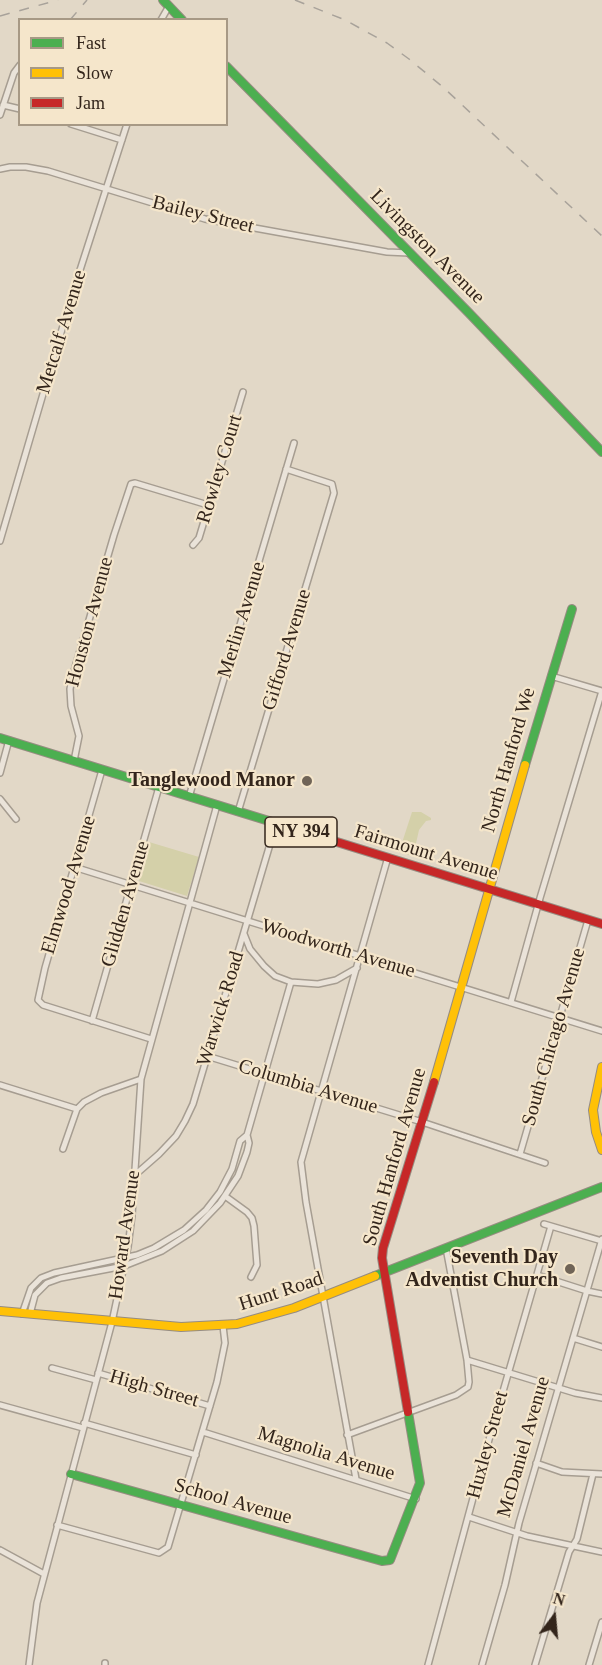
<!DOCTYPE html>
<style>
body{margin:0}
#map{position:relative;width:602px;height:1665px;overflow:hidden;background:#e2d8c7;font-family:Georgia,serif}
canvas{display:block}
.legend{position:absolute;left:18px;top:18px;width:210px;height:108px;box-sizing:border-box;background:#f5e6cb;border:2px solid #a79985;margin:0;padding:8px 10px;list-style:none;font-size:18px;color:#33251b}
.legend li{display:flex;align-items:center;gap:12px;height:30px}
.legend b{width:30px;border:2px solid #a79985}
.north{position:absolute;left:524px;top:1587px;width:60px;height:60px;-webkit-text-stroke:4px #f5e6cb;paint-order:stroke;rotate:16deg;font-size:16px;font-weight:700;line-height:24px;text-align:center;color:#33251b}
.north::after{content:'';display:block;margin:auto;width:21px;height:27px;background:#33251b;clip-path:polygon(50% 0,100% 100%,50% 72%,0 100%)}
</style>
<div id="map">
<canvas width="602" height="1665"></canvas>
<ul class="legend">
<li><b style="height:8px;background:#4caf50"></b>Fast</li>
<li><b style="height:8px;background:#ffc107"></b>Slow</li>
<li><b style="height:8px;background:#c62828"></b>Jam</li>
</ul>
<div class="north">N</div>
</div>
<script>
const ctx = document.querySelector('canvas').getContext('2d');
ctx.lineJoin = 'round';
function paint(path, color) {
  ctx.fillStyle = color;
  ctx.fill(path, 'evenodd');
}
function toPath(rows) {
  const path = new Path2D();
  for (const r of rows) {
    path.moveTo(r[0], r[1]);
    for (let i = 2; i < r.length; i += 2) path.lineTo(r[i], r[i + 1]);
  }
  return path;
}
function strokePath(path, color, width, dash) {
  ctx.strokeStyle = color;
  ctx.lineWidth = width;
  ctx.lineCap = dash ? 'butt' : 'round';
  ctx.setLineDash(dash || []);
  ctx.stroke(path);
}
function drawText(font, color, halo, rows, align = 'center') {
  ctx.font = font + ' Georgia,serif';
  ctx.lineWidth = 4.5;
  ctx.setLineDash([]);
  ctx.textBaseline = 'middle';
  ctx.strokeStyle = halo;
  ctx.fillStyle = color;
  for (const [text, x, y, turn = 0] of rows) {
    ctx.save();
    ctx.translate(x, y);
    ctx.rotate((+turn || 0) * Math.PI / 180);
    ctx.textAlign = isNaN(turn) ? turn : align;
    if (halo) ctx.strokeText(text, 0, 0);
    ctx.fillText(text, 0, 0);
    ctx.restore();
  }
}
paint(toPath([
 [412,812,421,812,431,818,431,820,426,821,419,830,414,852,420,855,422,859,399,852],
 [149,842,199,857,187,896,139,881]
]), '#d4d0a9');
const street = toPath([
 [161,20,169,6],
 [3,105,20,109],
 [0,115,14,73,20,65],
 [71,124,122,140],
 [0,169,10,167,26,167,48,171,205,219,387,252,409,253],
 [0,541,72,295,127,124],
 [193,545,199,538,243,392],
 [551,676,602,691],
 [74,761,79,736,71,706,70,689,72,678,114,535,131,484,135,483,208,505],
 [102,770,45,968,38,1000,43,1005,151,1039],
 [0,773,9,740],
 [189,797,294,443],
 [0,799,16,819],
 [238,812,334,493,332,484,286,469],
 [74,867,602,1031],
 [244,934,250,949,264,966,275,976,291,982,318,984,336,980,357,968],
 [511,1002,540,898,602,691],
 [92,1021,159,787],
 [207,1056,422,1122,545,1163],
 [0,1085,77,1109],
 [63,1149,77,1109,84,1102,101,1093,141,1079],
 [520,1154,588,920],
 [135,1175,159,1154,176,1136,185,1121,193,1104,276,824],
 [225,1196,247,1212,252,1218,254,1226,257,1265,251,1277],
 [544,1224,602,1241],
 [537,1275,587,1291,602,1294],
 [22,1314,31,1288,41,1278,54,1273,137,1255,154,1248,184,1230,206,1210,220,1192,232,1169,240,1141,247,1135],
 [30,1314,35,1295,47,1283,61,1278,124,1266,162,1251,193,1231,220,1203,238,1176,247,1152,249,1143,247,1135,291,982],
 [573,1338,602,1347],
 [467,1360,575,1393,602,1398],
 [52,1368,96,1380],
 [98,1373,210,1406],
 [0,1405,83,1428],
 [84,1423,196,1455],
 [203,1432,416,1499],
 [347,1435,456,1395,468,1387,469,1382,467,1360,446,1248],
 [536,1463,562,1472,602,1474],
 [356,1479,306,1202,301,1162,388,857],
 [469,1517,527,1536,602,1552],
 [57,1525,159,1553,168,1547,217,1382,225,1343,223,1326],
 [0,1550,44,1574],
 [29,1665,37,1603,112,1322,128,1247,132,1215,141,1079,217,805],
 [105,1665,105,1663],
 [428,1665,486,1450,551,1226],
 [482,1665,505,1585,519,1523,602,1239],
 [535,1665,569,1552,577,1539,593,1474],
 [589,1665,602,1622]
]);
const fast = toPath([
 [163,0,182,20],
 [226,66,469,313,602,452],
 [0,738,282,825],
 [525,765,572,609],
 [375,1276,602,1187],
 [71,1474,382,1561,390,1560,420,1483,408,1412]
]);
const slow = toPath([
 [602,1067,593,1110,596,1132,602,1150],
 [434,1082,525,765],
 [0,1311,181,1327,237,1324,294,1308,375,1276]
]);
const jam = toPath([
 [282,825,602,924],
 [408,1412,382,1258,383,1248,434,1082]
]);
strokePath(street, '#a69d91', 8);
strokePath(fast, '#968c81', 10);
strokePath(slow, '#968c81', 10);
strokePath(jam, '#968c81', 10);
strokePath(street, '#eae3d9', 5);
strokePath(fast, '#4caf50', 8);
strokePath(slow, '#ffc107', 8);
strokePath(jam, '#c62828', 8);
strokePath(toPath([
 [295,0,345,20,387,43,409,59,444,88,602,236],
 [0,16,58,0],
 [70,20,87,0]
]), '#a8a29a', 1.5, [10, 10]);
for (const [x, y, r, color] of [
 [307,781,6,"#706457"],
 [570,1269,6,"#706457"]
]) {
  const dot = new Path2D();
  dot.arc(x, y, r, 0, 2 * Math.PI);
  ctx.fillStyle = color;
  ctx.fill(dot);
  strokePath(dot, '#f5e6cb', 2);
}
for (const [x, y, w] of [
 [301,832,72]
]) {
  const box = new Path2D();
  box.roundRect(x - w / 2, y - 15, w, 30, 4.5);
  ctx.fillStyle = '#f5e6cb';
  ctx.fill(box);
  strokePath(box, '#33251b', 1.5);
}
drawText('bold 18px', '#33251b', null, [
 ["NY 394",301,832]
]);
drawText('20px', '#33251b', '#f5e6cb', [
 ["Bailey Street",203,215,14],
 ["Livingston Avenue",427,247,45],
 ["Metcalf Avenue",62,332,-73],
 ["Rowley Court",220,469,-73],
 ["Merlin Avenue",242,620,-73],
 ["Houston Avenue",90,622,-75],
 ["Gifford Avenue",287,650,-73],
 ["North Hanford We",509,760,-74],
 ["Fairmount Avenue",426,853,17],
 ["Elmwood Avenue",69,885,-73],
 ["Glidden Avenue",126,904,-74],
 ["Woodworth Avenue",338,949,17],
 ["Warwick Road",221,1009,-73],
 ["South Chicago Avenue",554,1037,-74],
 ["Columbia Avenue",308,1087,17],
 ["South Hanford Avenue",395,1157,-74],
 ["Howard Avenue",125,1235,-82],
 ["Hunt Road",281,1292,-18],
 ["High Street",154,1389,16],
 ["Huxley Street",488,1445,-75],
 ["McDaniel Avenue",524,1447,-74],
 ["Magnolia Avenue",326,1454,17],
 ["School Avenue",233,1502,16]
]);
drawText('bold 20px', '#33251b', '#f5e6cb', [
 ["Tanglewood Manor",295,781],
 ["Seventh Day",558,1258],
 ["Adventist Church",558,1281]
], 'right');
</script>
